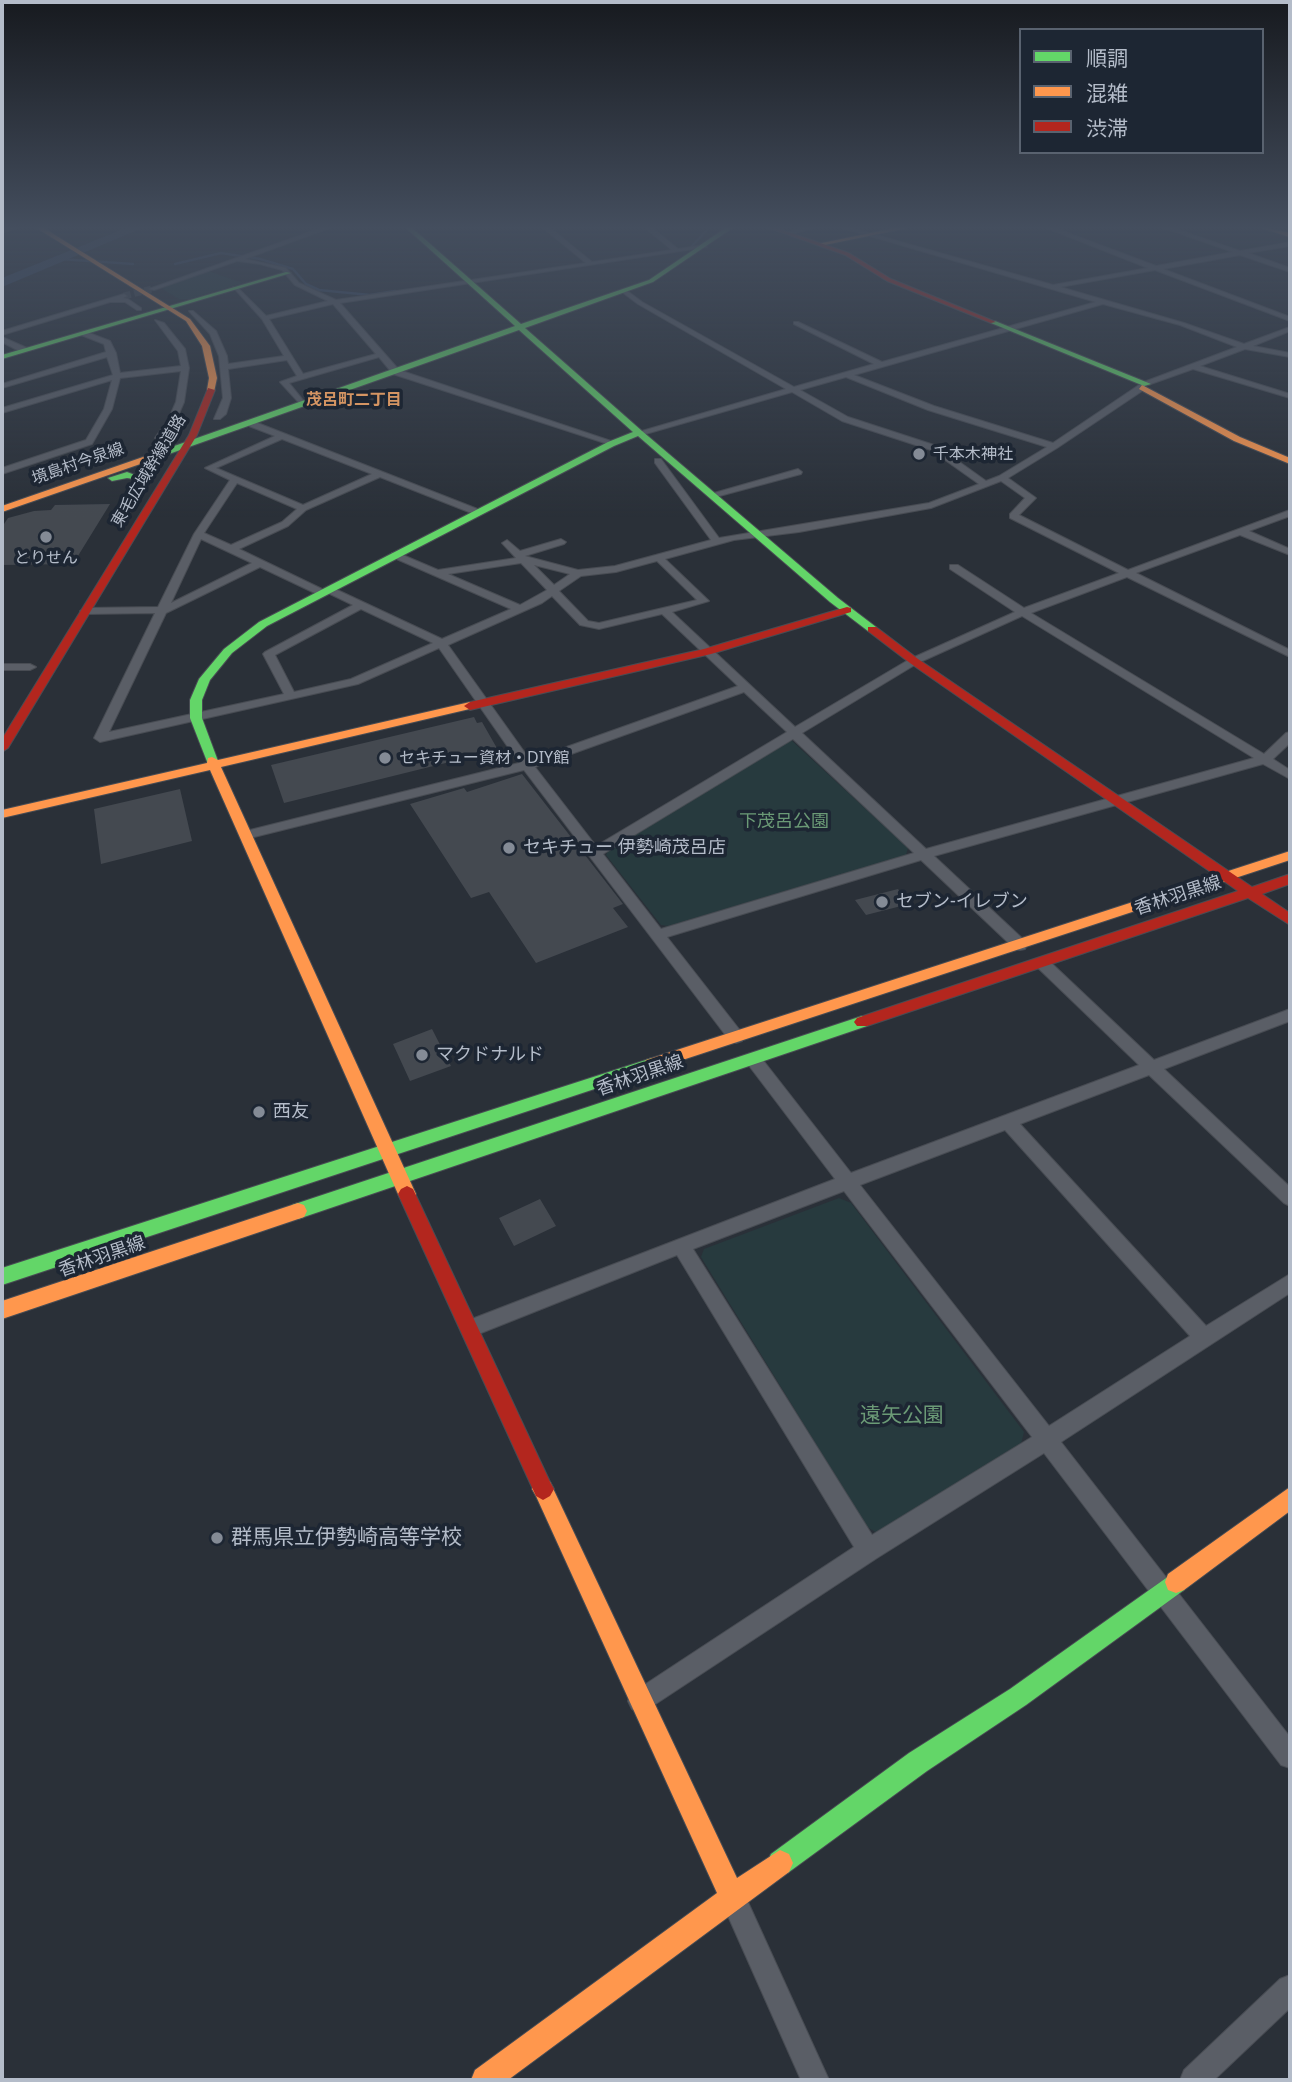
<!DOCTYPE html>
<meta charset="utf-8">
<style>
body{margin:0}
#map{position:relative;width:1292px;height:2082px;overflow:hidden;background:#2a3038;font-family:"Noto Sans","Noto Sans JP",sans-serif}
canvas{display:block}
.frame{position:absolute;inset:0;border:4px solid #b4bcc9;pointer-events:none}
.legend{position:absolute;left:1019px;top:28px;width:245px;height:126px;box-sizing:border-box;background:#1d2633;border:2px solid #59626f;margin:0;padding:9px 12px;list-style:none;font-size:21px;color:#b4bcc9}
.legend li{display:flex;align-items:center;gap:14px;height:35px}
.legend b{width:35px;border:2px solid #59626f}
</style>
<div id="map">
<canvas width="1292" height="2082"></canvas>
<div class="frame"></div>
<ul class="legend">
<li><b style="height:9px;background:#63d668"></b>順調</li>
<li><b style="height:9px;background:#ff974d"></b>混雑</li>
<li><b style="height:9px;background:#b3261e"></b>渋滞</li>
</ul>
</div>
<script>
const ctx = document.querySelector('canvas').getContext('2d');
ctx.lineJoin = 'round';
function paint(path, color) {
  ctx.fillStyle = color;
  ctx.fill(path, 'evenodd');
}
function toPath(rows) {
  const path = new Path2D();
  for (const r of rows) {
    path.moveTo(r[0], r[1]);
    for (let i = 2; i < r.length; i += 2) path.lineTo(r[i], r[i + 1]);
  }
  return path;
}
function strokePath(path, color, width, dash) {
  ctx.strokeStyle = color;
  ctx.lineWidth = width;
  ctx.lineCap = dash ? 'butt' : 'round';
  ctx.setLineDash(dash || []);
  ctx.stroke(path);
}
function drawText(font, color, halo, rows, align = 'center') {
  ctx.font = font + ' "Noto Sans","Noto Sans JP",sans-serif';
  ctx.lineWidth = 7;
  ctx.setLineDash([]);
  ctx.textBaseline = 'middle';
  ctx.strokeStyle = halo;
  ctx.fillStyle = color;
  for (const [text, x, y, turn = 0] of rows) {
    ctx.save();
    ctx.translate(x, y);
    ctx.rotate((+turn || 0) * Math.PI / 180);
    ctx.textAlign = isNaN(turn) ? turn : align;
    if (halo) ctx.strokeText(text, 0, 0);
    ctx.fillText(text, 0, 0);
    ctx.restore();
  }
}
paint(toPath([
 [208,271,243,283,190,299,179,299,161,288],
 [791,740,908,848,906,855,668,926,661,925,606,855,608,851],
 [839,1198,851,1203,1024,1432,1021,1444,879,1534,867,1527,701,1257,704,1249]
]), '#273a3e');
strokePath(toPath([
 [691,247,710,227],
 [60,259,133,264],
 [175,264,221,253,260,259,293,269,306,284,319,290,370,295,395,291]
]), '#384963', 2.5);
paint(toPath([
 [128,227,145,227,2,287,2,278,128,227]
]), '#384963');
paint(toPath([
 [110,504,73,564,2,565,2,527,8,518,34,511,51,510,55,505],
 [474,717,477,723,482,722,498,750,284,803,271,765],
 [522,774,623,904,613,908,628,927,536,963,489,892,471,898,410,804,464,788,467,792],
 [180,789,192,841,101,864,94,809],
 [898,889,909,904,866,915,855,900],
 [432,1029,451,1066,410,1081,393,1044],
 [540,1199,556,1226,514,1246,499,1218]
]), '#444950');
strokePath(toPath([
 [124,296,152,289]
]), '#3f454e', 7, [7, 3.5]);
const street = toPath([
 [10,227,19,227,2,233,2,229,10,227],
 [324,227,332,227,245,259,286,268,299,283,336,300,586,263,542,227,549,227,592,262,672,250,644,227,651,227,678,249,704,245,707,247,340,303,399,370,614,442,614,446,393,374,379,357,289,383,306,404,302,406,280,382,297,376,287,360,228,369,231,398,226,414,220,419,214,419,223,398,219,356,210,334,189,311,193,311,216,331,227,356,228,364,284,356,262,319,233,287,237,287,266,316,328,301,295,285,282,270,260,264,237,261,154,290,149,289,324,227],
 [333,304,376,354,303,374,269,319,333,304],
 [806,227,816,227,789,235,786,233,806,227],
 [839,227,848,227,1053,285,1148,268,1044,227,1052,227,1156,266,1233,252,1161,227,1170,227,1240,251,1290,242,1290,246,1248,253,1290,268,1290,272,1240,255,1163,269,1290,317,1290,321,1155,270,1060,287,1184,323,1244,344,1290,327,1290,331,1253,346,1290,353,1290,357,1245,349,1200,366,1290,394,1290,398,1193,369,1145,386,1145,389,1057,448,1008,478,1036,498,1019,515,1128,570,1290,510,1290,516,1249,531,1290,549,1290,555,1240,535,1136,573,1290,650,1290,657,1127,577,1031,613,1264,754,1286,733,1290,732,1290,743,1273,759,1290,770,1290,779,1263,764,934,856,1025,941,1027,945,1025,949,1020,950,1015,949,921,860,667,937,742,1033,744,1037,742,1041,736,1043,730,1041,524,770,246,839,241,838,241,832,246,831,519,763,439,648,358,684,100,742,94,738,155,613,85,614,80,611,85,608,158,607,194,534,230,480,205,468,275,436,249,426,249,422,255,422,480,510,480,514,474,514,380,477,306,510,288,526,239,549,324,590,333,588,442,639,511,609,392,557,392,553,398,553,438,570,516,558,502,543,507,540,520,551,561,539,566,542,564,544,525,556,578,570,615,566,711,540,655,463,655,459,661,459,719,538,929,503,979,484,931,450,842,421,792,392,642,435,635,433,786,389,638,304,622,292,622,290,626,290,642,302,794,387,874,364,794,324,794,322,798,322,882,362,1096,302,839,227],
 [1103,304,1180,325,1237,347,1144,382,1144,385,1139,385,1053,443,934,406,854,375,1103,304],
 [846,377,928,410,1047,447,999,476,986,481,937,446,848,417,800,390,846,377],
 [282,439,372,474,303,505,216,468,282,439],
 [1001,481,1025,498,1010,514,1010,518,1119,573,1024,608,958,565,950,565,950,569,1015,612,910,659,795,727,672,612,709,601,665,559,734,540,799,532,931,508,1001,481],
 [237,483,297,509,282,522,231,545,204,533,237,483],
 [201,539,252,563,171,603,201,539],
 [657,561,697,600,599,623,588,621,559,591,581,576,616,572,657,561],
 [521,563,547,590,520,605,448,574,521,563],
 [534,565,570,574,554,585,534,565],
 [260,567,319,595,328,593,353,605,265,652,263,654,284,694,109,732,166,613,260,567],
 [552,596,580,625,599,629,662,614,738,686,530,760,448,645,542,603,552,596],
 [361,609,433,643,351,679,294,692,275,655,361,609],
 [1022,616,1254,758,926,849,802,733,918,663,1022,616],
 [744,692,787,732,596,846,535,767,744,692],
 [793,739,914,853,661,929,603,854,793,739],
 [124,294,127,296,123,298,128,299,141,308,141,310,137,310,125,302,110,302,2,335,2,331,124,294],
 [155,320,164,323,185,349,189,368,184,402,177,418,162,440,155,438,169,418,176,402,181,371,120,378,112,409,92,444,2,474,2,468,86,440,104,409,112,380,2,413,2,408,113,375,107,357,2,388,2,384,106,352,104,344,81,335,84,331,110,341,116,353,120,373,181,366,178,351,155,320],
 [2,337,27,348,28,350,21,352,2,342,2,337],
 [798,469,802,472,801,474,712,498,707,495,798,469],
 [2,664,30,664,36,667,30,670,2,670,2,664],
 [1041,957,1046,958,1154,1060,1290,1009,1290,1021,1164,1069,1290,1187,1290,1206,1284,1203,1149,1075,1020,1124,1206,1326,1290,1274,1290,1293,1061,1442,1290,1737,1290,1768,1281,1765,1044,1453,877,1558,648,1709,640,1713,632,1709,628,1701,632,1693,854,1547,677,1255,471,1337,464,1334,461,1328,464,1322,835,1179,747,1063,745,1059,747,1055,759,1055,851,1173,1139,1065,1036,966,1034,962,1041,957],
 [1005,1130,1190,1336,1049,1426,860,1185,1005,1130],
 [844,1191,1032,1437,872,1535,693,1249,844,1191],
 [733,1885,742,1889,829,2080,801,2080,720,1898,724,1889,733,1885],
 [1290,1975,1290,2008,1214,2080,1180,2080,1184,2070,1280,1979,1290,1975]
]);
const fast = toPath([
 [405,227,411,227,521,324,649,280,727,227,734,227,653,282,525,328,642,431,838,598,876,627,876,631,868,631,830,602,638,436,614,446,267,626,232,653,210,680,202,700,202,718,218,761,212,765,208,764,190,718,190,700,199,679,224,649,259,622,608,442,633,432,519,330,169,454,163,454,163,450,515,326,405,227],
 [286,272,291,273,2,359,2,355,286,272],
 [991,321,995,321,1151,384,1144,386,991,323,991,321],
 [127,472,143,478,131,502,129,517,124,520,119,517,121,502,134,479,127,478,112,481,108,478,127,472],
 [862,1016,870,1022,867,1026,298,1219,292,1217,289,1211,292,1205,298,1203,862,1016],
 [652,1058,658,1060,660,1064,658,1068,2,1285,2,1268,652,1058],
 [1176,1571,1184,1574,1187,1582,1184,1590,1026,1705,927,1771,789,1872,780,1876,771,1872,767,1863,771,1854,909,1753,1010,1689,1176,1571]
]);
const slow = toPath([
 [35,227,42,227,190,319,210,346,217,378,214,392,207,390,209,378,202,346,186,321,35,227],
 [900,227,912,227,820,246,817,244,900,227],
 [1260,227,1290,233,1290,237,1261,228,1260,227],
 [1142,385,1240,437,1290,458,1290,464,1234,441,1139,389,1142,385],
 [166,449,170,452,169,454,2,512,2,506,166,449],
 [470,702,474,704,474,708,221,767,416,1194,413,1199,407,1202,401,1199,398,1194,210,770,2,818,2,810,207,763,208,758,212,757,218,760,470,702],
 [1290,851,1290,860,652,1070,646,1068,644,1064,646,1060,1290,851],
 [298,1203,304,1205,307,1211,304,1217,2,1319,2,1301,298,1203],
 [543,1478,550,1482,737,1878,780,1850,789,1854,793,1863,789,1872,508,2080,471,2080,475,2070,717,1893,536,1496,532,1489,536,1482,543,1478],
 [1290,1487,1290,1511,1184,1590,1176,1593,1168,1590,1165,1582,1168,1574,1290,1487]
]);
const jam = toPath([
 [766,227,774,227,849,253,891,279,996,322,991,323,887,281,845,255,766,227],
 [208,388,215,390,197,435,8,748,2,752,2,739,189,435,208,388],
 [847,607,851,608,851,612,711,654,470,710,464,706,470,702,704,649,847,607],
 [868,627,876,627,918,659,1252,887,1290,874,1290,884,1262,894,1290,913,1290,925,1248,898,867,1026,857,1026,854,1022,857,1018,1238,891,910,663,868,631,868,627],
 [407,1186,413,1189,550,1482,554,1489,550,1496,543,1500,536,1496,398,1194,401,1189,407,1186]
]);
strokePath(street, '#484c53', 2);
strokePath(fast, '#484c53', 2);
strokePath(slow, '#484c53', 2);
strokePath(jam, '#484c53', 2);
paint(street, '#5a5e66');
paint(fast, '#63d668');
paint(slow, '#ff974d');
paint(jam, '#b3261e');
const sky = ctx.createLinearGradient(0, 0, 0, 518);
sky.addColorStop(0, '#171a1f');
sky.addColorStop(0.44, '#444e5e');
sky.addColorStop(1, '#444e5e00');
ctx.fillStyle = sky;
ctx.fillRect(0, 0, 1292, 518);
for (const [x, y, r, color] of [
 [919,454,7,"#848b96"],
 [46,537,7,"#848b96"],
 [385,758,7,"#848b96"],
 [509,848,7,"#848b96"],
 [882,902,7,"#848b96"],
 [422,1055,7,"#848b96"],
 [259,1112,7,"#848b96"],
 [217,1538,7,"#848b96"]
]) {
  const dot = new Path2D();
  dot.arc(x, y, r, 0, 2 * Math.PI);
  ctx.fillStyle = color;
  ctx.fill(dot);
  strokePath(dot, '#1d2633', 2.5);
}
drawText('bold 16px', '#d59563', '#1d2633', [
 ["茂呂町二丁目",354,400]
]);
drawText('16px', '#b4bcc9', '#1d2633', [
 ["千本木神社",933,454],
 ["とりせん",46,558,"center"],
 ["セキチュー資材・DIY館",399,758]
], 'left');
drawText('16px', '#b4bcc9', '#1d2633', [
 ["境島村今泉線",78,464,-19],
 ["東毛広域幹線道路",149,471,-59]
]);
drawText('18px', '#6b9a76', '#1d2633', [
 ["下茂呂公園",784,822]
]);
drawText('18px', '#b4bcc9', '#1d2633', [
 ["セキチュー 伊勢崎茂呂店",523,848],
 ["セブン-イレブン",896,902],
 ["マクドナルド",436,1055],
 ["西友",273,1112]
], 'left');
drawText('18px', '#b4bcc9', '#1d2633', [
 ["香林羽黒線",1178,896,-18],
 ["香林羽黒線",640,1076,-19],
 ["香林羽黒線",102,1257,-19]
]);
drawText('21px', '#6b9a76', '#1d2633', [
 ["遠矢公園",902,1416]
]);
drawText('21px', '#b4bcc9', '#1d2633', [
 ["群馬県立伊勢崎高等学校",231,1538]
], 'left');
</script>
